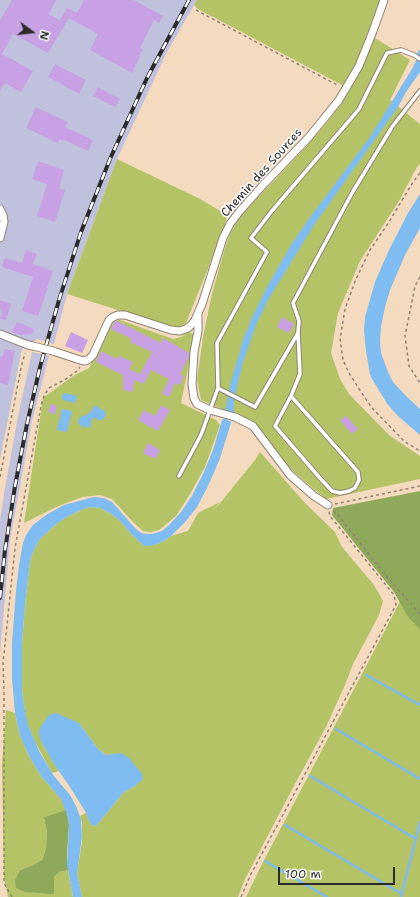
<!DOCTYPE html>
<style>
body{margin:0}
#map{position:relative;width:420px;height:897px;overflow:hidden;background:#f4dabe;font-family:"Shantell Sans",sans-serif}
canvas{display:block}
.north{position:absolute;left:12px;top:12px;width:40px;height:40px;-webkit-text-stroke:3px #fff;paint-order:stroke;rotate:105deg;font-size:11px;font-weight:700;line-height:16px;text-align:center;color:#2b2b2b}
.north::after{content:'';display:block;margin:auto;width:14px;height:18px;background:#2b2b2b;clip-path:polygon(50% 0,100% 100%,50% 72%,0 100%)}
.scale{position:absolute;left:278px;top:867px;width:117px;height:18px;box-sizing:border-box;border:2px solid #2b2b2b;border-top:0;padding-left:5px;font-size:12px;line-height:14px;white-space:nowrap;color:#2b2b2b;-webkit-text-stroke:3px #fff;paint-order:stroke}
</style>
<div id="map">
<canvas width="420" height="897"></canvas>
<div class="north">N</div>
<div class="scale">100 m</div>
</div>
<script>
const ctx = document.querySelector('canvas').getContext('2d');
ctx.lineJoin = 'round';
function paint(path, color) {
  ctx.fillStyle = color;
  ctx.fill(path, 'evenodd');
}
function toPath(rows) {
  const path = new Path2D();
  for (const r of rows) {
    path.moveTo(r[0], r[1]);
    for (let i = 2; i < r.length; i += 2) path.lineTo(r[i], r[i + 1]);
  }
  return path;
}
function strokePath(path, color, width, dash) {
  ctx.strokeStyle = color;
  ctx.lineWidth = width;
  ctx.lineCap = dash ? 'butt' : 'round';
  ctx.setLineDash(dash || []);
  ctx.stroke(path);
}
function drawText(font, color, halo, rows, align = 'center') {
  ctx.font = font + ' "Shantell Sans",sans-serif';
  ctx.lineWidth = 3;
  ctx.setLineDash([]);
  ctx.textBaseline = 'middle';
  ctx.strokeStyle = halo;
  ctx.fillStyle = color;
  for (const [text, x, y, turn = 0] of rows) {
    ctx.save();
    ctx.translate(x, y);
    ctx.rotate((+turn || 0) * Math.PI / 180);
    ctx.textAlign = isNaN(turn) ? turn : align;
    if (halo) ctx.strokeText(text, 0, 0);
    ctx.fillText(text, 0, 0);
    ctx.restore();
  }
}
paint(toPath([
 [0,0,197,0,166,54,117,159,67,294,54,344,37,339,22,349,0,459],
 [32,352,49,356,32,421,10,540,0,654,0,520,4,494,18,416]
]), '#c0c2dd');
paint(toPath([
 [197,0,380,0,355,66,344,86,198,9,194,5],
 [375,38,410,60,390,100,420,124,420,164,417,167,399,201,360,261,338,313,331,353,340,379,349,394,389,435,420,456,420,479,326,499,294,472,281,458,259,427,243,416,222,409,201,400,197,380,203,337,212,294,224,251,230,234,236,223,249,207,303,150,324,126,341,104,359,74],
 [117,159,200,199,227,215,224,229,186,323,180,327,172,327,67,294],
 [120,320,173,339,181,337,189,332,195,335,181,403,216,420,220,425,205,467,190,494,176,516,159,530,151,532,143,531,134,523,112,499,100,495,82,497,69,502,54,508,24,523,43,398,73,376,89,368,111,322],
 [260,452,305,503,335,532,342,547,374,585,383,601,379,615,353,664,345,685,326,727,296,782,245,879,238,897,82,897,77,873,82,842,82,822,80,816,86,813,91,825,96,826,124,792,135,786,114,754,106,755,98,749,79,723,42,743,59,771,52,773,35,742,26,720,22,690,22,644,25,605,30,561,33,552,39,540,55,525,65,518,81,510,90,507,100,508,113,515,120,521,133,536,144,546,157,544,164,541,171,536,188,531,198,513,220,502,211,513,221,502,255,460],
 [404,594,420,612,420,897,246,897,262,864],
 [6,710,15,713,20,736,29,756,41,776,61,799,66,810,44,817,47,833,46,849,42,860,31,866,20,870,54,877,59,872,68,870,73,897,8,897,4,877,2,765]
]), '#b4c365');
paint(toPath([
 [420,491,420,629,408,617,394,592,332,515,333,508],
 [66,810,68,817,69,825,67,854,68,870,59,872,54,877,54,894,25,892,16,888,15,880,20,870,31,866,42,860,46,849,47,833,44,817]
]), '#8fa95a');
paint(toPath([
 [420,50,420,72,406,92,398,107,388,121,314,225,268,300,256,325,243,362,234,399,234,412,225,412,230,385,243,340,251,320,268,285,291,245,308,220,370,137,412,69,416,61,418,51],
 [420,194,420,228,405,255,390,290,385,307,381,326,380,341,381,353,388,372,393,382,406,396,420,409,420,435,399,417,388,405,372,379,370,374,366,351,364,331,365,317,375,282,389,250,408,213],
 [65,393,77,396,75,403,63,400,62,398,63,394],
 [95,406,97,406,100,409,103,410,106,413,105,417,102,420,98,420,95,418,93,418,91,421,91,425,90,428,86,426,84,428,78,423,79,418,90,413,93,407],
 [62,409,72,411,67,432,57,430],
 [225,418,231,422,231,423,219,461,207,488,197,507,186,521,171,536,164,541,157,544,150,546,144,546,133,536,120,521,113,515,100,508,90,507,81,510,65,518,55,525,39,540,33,552,30,561,25,605,22,644,22,690,24,705,28,725,39,751,54,776,70,795,76,806,81,819,82,837,77,873,82,897,73,897,67,864,69,825,67,815,61,799,41,776,29,756,20,736,15,713,12,678,12,643,16,591,19,565,23,543,26,535,33,525,46,515,64,505,94,497,104,498,112,502,135,528,141,533,147,534,152,534,162,531,169,525,181,512,192,496,204,472,213,450,222,420],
 [56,713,79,723,98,749,106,755,121,753,129,758,142,774,143,779,135,786,124,792,96,826,91,825,85,811,68,784,56,767,42,743,39,735,39,730,43,723,49,715]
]), '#7fbcf2');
strokePath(toPath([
 [366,675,420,705],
 [336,729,420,779],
 [310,776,416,839],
 [285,825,402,894],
 [265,861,327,897],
 [401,897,420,822]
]), '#7fbcf2', 2.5);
paint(toPath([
 [12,0,56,0,49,14,60,20,67,8,77,13,84,0,134,0,163,16,159,23,154,20,140,48,143,49,139,56,140,57,132,73,90,50,98,34,69,18,48,53,13,34,2,54,33,71,21,92,5,83,0,91,0,20],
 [55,64,86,80,79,94,48,77],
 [98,87,120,99,115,107,93,96],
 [36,107,68,122,65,127,93,140,88,151,64,140,63,141,60,139,58,143,26,128],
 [38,161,64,170,59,188,65,190,55,222,37,216,47,184,32,179],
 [26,250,37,254,33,264,53,271,47,288,48,288,38,316,22,311,33,277,2,267,5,258,22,263],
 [0,300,11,304,6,320,0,319,2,310,0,309],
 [282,317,294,324,289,333,277,327],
 [115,321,117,321,161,343,163,338,189,353,189,357,180,374,184,376,180,385,175,383,169,397,162,394,169,379,151,370,144,384,134,380,133,392,123,390,123,375,96,362,101,351,117,359,119,356,133,362,129,369,140,374,152,352,130,342,132,339,111,329],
 [17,322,34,329,32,334,20,335,12,332],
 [71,332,88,340,82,353,65,346],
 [5,349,15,351,8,385,0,383,0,356,2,357],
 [51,404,57,406,55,414,48,412],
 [161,405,170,410,158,431,138,420,144,410,155,416],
 [346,416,358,429,352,434,340,420],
 [148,443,160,450,155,459,143,453]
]), '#c8a1e4');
const lane = toPath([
 [218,388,217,343,267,252,251,238,271,212,354,115,359,109,387,53,401,50,414,55,420,59],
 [291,396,358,472,359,480,355,488,349,491,340,493,332,491,319,477,275,426,291,396,300,374,298,332,299,321,293,303,352,193,392,127,420,91],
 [179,476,201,435,218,388,255,407,298,333]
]);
const street = toPath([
 [0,209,3,215,4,222,0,238],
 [198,315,198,331,194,352,192,384,194,398,197,404,210,410,235,417,253,426,290,475,314,496,328,505],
 [0,334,28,345,33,346],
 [53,351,80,360,85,361,89,359,93,355,109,320,113,317,118,315,125,315,171,330,180,331,188,328,192,324,195,320,202,304,223,238,230,224,239,212,264,184,309,137,339,100,359,66,373,31,384,0]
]);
strokePath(lane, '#908274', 5.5);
strokePath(street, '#908274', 9);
strokePath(toPath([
 [196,10,339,86],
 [420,173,413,182,389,222,370,250,356,279,345,309,340,339,343,360,349,373,361,392,372,408,405,442,420,451],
 [420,277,415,286,405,336,409,366,420,383],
 [0,477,21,368,25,353],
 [335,504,420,486],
 [333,511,337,514,388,578,420,614],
 [12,897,4,883,4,691,3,663,15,548,41,406,44,396,49,388,66,379,77,371,80,367],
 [241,897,251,874,396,605,394,595,330,516,329,511]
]), '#908274', 1.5, [3, 3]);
strokePath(lane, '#fff', 3.5);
strokePath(street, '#fff', 7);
const rail = toPath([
 [0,598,5,550,15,486,27,424,40,367,59,300,81,232,110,159,147,78,189,0]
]);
strokePath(rail, '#2b2b2b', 4);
strokePath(rail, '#fff', 2.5, [8]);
const streetBridge = toPath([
 [33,346,53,351]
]);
strokePath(streetBridge, '#908274', 9, []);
strokePath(streetBridge, '#fff', 7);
drawText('12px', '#2b2b2b', '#fff', [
 ["Chemin des Sources",262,173,-48]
]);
</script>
